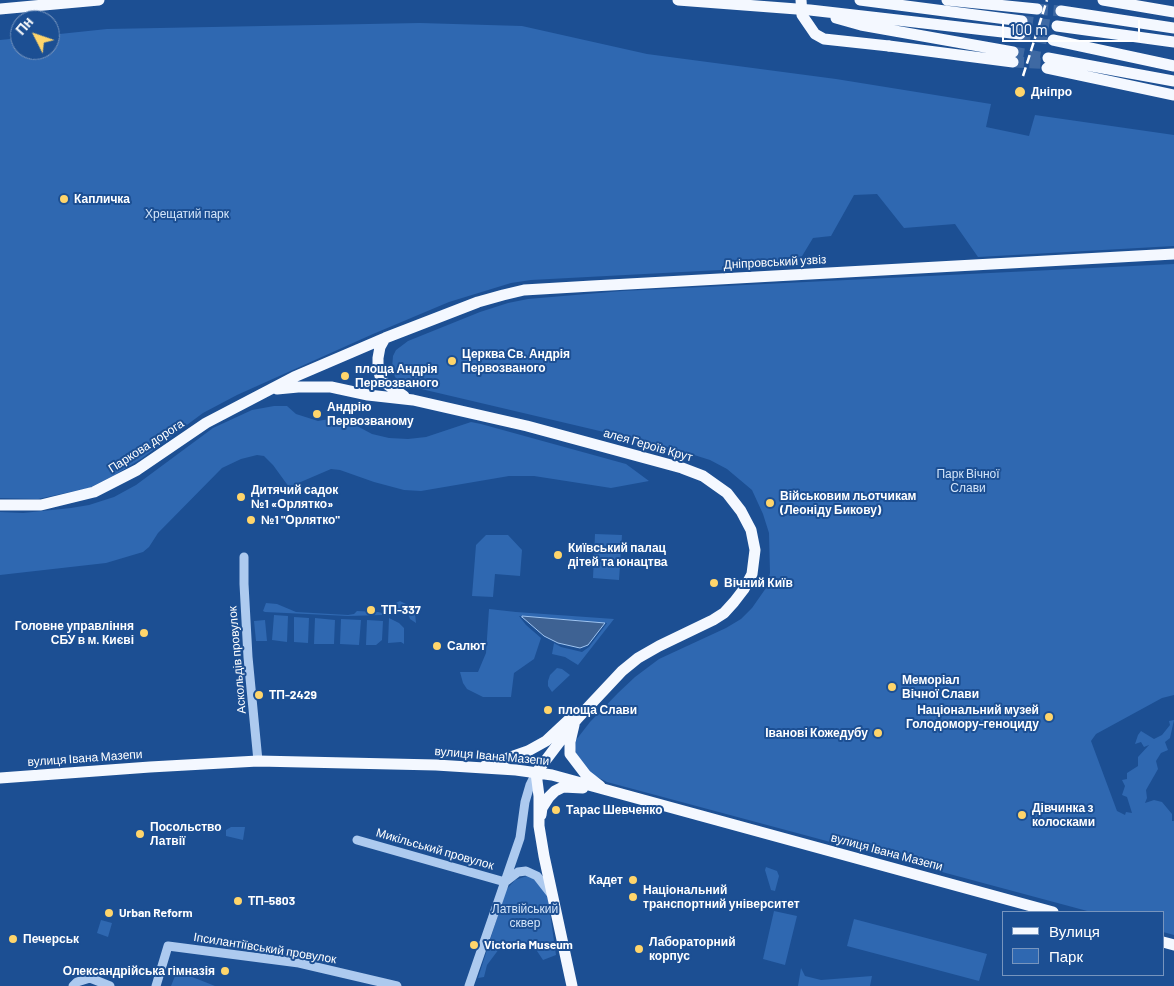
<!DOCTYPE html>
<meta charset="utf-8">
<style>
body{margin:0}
#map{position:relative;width:1174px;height:986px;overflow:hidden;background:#1c4f93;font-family:Barlow,sans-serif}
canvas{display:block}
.legend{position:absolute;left:1002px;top:911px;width:162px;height:65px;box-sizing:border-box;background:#1c4f93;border:1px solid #7795be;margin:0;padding:6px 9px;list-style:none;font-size:15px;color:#fff}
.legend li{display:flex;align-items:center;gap:10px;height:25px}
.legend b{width:25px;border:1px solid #7795be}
.north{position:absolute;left:10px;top:10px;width:50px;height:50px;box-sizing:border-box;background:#1c4f93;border:1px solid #7795be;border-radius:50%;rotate:311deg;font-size:14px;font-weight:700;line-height:20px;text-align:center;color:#fff}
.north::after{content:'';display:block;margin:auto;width:18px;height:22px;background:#ffd56b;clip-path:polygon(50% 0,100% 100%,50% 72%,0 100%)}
.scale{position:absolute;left:1002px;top:20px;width:138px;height:22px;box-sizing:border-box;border:2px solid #fff;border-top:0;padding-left:6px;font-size:15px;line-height:18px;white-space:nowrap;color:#fff;-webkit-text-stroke:4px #1c4f93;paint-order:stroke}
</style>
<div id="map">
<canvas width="1174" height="986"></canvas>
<ul class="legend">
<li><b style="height:6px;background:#f4f8ff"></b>Вулиця</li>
<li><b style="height:14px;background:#2f68b1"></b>Парк</li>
</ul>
<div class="north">Пн</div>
<div class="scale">100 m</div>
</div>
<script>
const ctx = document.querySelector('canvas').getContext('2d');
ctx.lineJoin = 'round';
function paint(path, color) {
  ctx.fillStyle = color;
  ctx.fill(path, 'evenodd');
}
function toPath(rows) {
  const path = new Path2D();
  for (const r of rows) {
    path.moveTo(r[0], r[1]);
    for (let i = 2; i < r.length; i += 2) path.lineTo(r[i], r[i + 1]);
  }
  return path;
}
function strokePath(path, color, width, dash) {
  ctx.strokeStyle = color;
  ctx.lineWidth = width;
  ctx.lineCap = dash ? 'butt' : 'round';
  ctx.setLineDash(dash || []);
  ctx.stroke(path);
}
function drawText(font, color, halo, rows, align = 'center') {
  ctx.font = font + ' Barlow,sans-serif';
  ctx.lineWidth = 4;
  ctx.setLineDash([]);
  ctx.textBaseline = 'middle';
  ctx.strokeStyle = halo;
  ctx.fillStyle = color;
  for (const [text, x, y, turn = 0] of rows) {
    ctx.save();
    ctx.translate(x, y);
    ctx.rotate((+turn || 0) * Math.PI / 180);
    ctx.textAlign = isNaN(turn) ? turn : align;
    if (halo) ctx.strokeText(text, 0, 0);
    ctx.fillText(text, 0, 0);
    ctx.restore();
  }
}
paint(toPath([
 [420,23,522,26,647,54,836,79,991,104,986,127,1029,136,1035,115,1174,135,1174,246,978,257,955,224,904,228,877,194,854,195,831,236,813,238,796,266,531,280,511,283,449,302,373,334,237,395,203,413,141,459,113,476,89,488,38,499,0,498,0,40,20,38,20,50,50,50,50,35,107,29],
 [1174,264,1174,695,1162,698,1096,734,1091,741,1117,811,1125,815,1126,812,1132,813,1127,797,1122,795,1125,786,1122,780,1127,779,1127,773,1138,766,1138,757,1149,745,1144,747,1141,742,1135,744,1138,735,1141,731,1154,739,1162,735,1170,725,1169,721,1174,720,1170,738,1165,742,1168,750,1161,753,1156,761,1158,769,1146,790,1147,798,1145,803,1154,800,1162,802,1172,814,1172,821,1174,821,1174,935,1163,932,1163,912,1091,912,607,782,589,773,577,758,575,748,576,740,590,722,618,693,635,677,659,659,726,628,741,619,752,608,766,588,770,573,769,533,763,514,752,490,727,469,710,460,672,448,417,388,401,383,395,377,392,368,393,356,396,350,408,341,480,312,508,303,528,299,622,291],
 [274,406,287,406,296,414,318,421,340,417,372,434,389,438,408,439,426,437,471,422,481,424,626,464,649,481,611,488,534,476,509,476,421,491,404,490,374,482,340,470,331,469,289,487,273,465,264,456,257,455,241,459,222,468,158,533,149,547,143,552,106,563,0,575,0,512,23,513,71,508,89,505,114,497,136,485,213,428,252,410],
 [595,534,622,535,619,580,593,578],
 [486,535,508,535,522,550,520,576,495,574,493,597,472,596,476,545],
 [400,601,410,606,415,613,416,623,410,619,408,613,404,609,390,610,392,605],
 [266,603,277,604,296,612,348,615,354,614,357,611,378,612,382,613,382,615,348,616,265,612,263,611],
 [489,609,516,612,614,619,578,665,565,657,552,654,554,643,561,647,582,652,589,647,607,623,519,616,526,625,541,638,534,659,514,673,511,697,483,697,467,689,463,683,460,672,478,672,486,653],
 [274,615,288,616,287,642,272,640],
 [294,617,309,618,308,643,294,642],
 [315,618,335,620,334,644,314,644],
 [389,618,399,623,404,628,404,644,401,642,388,643],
 [341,619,361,620,359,645,340,644],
 [265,620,267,641,256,641,254,621],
 [367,620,383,621,382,640,376,645,366,645],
 [557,668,562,669,570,675,552,692,548,686,548,681,550,675],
 [231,827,245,827,243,840,226,836,226,830],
 [766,867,777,871,779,876,775,891,771,890,765,870],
 [527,876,541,882,548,899,556,955,543,960,537,951,528,945,518,942,502,945,487,965,484,977,478,978,506,890,515,880],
 [774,911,797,916,785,965,763,959],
 [854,919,987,954,979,981,847,946],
 [101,920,112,923,108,937,97,933],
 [801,968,805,976,821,980,872,976,870,986,798,986],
 [177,971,215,986,171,986]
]), '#2f68b1');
const water = toPath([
 [522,617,522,616,605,623,588,645,580,648,558,643,544,636,522,617]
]);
paint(water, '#3e6293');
strokePath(water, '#a0c5f1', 1);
strokePath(toPath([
 [1037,9,1061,11],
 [1022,21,1057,26],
 [1020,34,1053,40],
 [1013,52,1045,58],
 [1013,62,1059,64]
]), '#3e69a3', 11, [11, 5.5]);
strokePath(toPath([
 [244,557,244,584,248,657,258,761],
 [357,840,505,882],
 [505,882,518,872,526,871,537,876,551,894],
 [73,986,77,982,90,978,110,986],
 [156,986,168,946,299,963,397,986],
 [469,986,520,838,525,802,530,785,536,773]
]), '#adcaef', 9);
strokePath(toPath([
 [678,0,810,10,1020,34],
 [860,0,1022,21],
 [947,0,1037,9],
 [1103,0,1174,12],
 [0,9,99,0],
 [1061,11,1174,28],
 [836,18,861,25,1013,52],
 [1057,26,1174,42],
 [1053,40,1174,66],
 [889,46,1013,62],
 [1048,58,1174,81],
 [1047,68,1174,95],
 [385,338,380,347,378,358,378,368,380,376,385,383,404,396],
 [277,389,298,387,331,387,368,395,413,400,527,426,682,468,703,476,727,493,741,511,751,530,755,550,752,574,744,589,734,602,724,613,713,620,659,646,638,658,622,671,577,719,536,773],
 [0,505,41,505,94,492,137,470,206,423,294,377,385,338,478,302,503,295,524,290,592,286,1174,254],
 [574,725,570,742,570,754,586,775,600,786],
 [485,766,528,751,546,741,576,713],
 [536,773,539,796,539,826,544,856,572,986],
 [0,778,150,767,258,761,436,765,516,770,552,775,1053,912],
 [541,815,542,808,549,797,555,791,563,787,583,788],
 [1163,942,1174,945]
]), '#f4f8ff', 11);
strokePath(toPath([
 [1023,76,1047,0]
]), '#fff', 2.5, [9, 4]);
strokePath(toPath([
 [801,0,802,15,815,34,824,39,889,46]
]), '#f4f8ff', 11);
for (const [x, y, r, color] of [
 [1020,92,6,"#ffd56b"],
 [64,199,5,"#ffd56b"],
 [452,361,5,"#ffd56b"],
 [345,376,5,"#ffd56b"],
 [317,414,5,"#ffd56b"],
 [241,497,5,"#ffd56b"],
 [770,503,5,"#ffd56b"],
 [251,520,5,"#ffd56b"],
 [558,555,5,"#ffd56b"],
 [714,583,5,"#ffd56b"],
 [371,610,5,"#ffd56b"],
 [144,633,5,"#ffd56b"],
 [437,646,5,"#ffd56b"],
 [892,687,5,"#ffd56b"],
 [259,695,5,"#ffd56b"],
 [548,710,5,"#ffd56b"],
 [1049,717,5,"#ffd56b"],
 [878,733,5,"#ffd56b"],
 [556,810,5,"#ffd56b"],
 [1022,815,5,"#ffd56b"],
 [140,834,5,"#ffd56b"],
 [633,880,5,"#ffd56b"],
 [633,897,5,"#ffd56b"],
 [238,901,5,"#ffd56b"],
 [109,913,5,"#ffd56b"],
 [13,939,5,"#ffd56b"],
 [474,945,5,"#ffd56b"],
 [639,949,5,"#ffd56b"],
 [225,971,5,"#ffd56b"]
]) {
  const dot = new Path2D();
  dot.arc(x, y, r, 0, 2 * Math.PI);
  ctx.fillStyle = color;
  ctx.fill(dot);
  strokePath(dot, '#1c4f93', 2);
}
drawText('bold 12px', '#fff', '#1c4f93', [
 ["Дніпро",1031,92],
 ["Капличка",74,199],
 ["Церква Св. Андрія",462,354],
 ["Первозваного",462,368],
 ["площа Андрія",355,369],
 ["Первозваного",355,383],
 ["Андрію",327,407],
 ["Первозваному",327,421],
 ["Дитячий садок",251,490],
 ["№1 «Орлятко»",251,504],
 ["Військовим льотчикам",780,496],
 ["(Леоніду Бикову)",780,510],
 ["№1 \"Орлятко\"",261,520],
 ["Київський палац",568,548],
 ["дітей та юнацтва",568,562],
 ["Вічний Київ",724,583],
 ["ТП-337",381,610],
 ["Головне управління",134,626,"right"],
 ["СБУ в м. Києві",134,640,"right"],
 ["Салют",447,646],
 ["Меморіал",902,680],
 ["Вічної Слави",902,694],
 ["ТП-2429",269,695],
 ["площа Слави",558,710],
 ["Національний музей",1039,710,"right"],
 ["Голодомору-геноциду",1039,724,"right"],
 ["Іванові Кожедубу",868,733,"right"],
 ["Дівчинка з",1032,808],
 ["колосками",1032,822],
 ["Тарас Шевченко",566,810],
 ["Посольство",150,827],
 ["Латвії",150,841],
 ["Кадет",623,880,"right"],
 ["Національний",643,890],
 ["транспортний університет",643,904],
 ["ТП-5803",248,901],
 ["Urban Reform",119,913],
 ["Печерськ",23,939],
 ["Лабораторний",649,942],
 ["корпус",649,956],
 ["Victoria Museum",484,945],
 ["Олександрійська гімназія",215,971,"right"]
], 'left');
drawText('12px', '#d3e5fa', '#1c4f93', [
 ["Хрещатий парк",187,214],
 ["Парк Вічної",968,474],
 ["Слави",968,488],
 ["Латвійський",525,909],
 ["сквер",525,923]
]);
drawText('12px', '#fff', '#1c4f93', [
 ["Дніпровський узвіз",775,262,-3],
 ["алея Героїв Крут",648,445,16],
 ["Паркова дорога",146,446,-33],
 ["Аскольдів провулок",237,660,-95],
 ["вулиця Івана Мазепи",492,756,5],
 ["вулиця Івана Мазепи",85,758,-4],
 ["Микільський провулок",435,849,16],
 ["вулиця Івана Мазепи",887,852,15],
 ["Іпсилантіївський провулок",265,948,9]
]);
</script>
